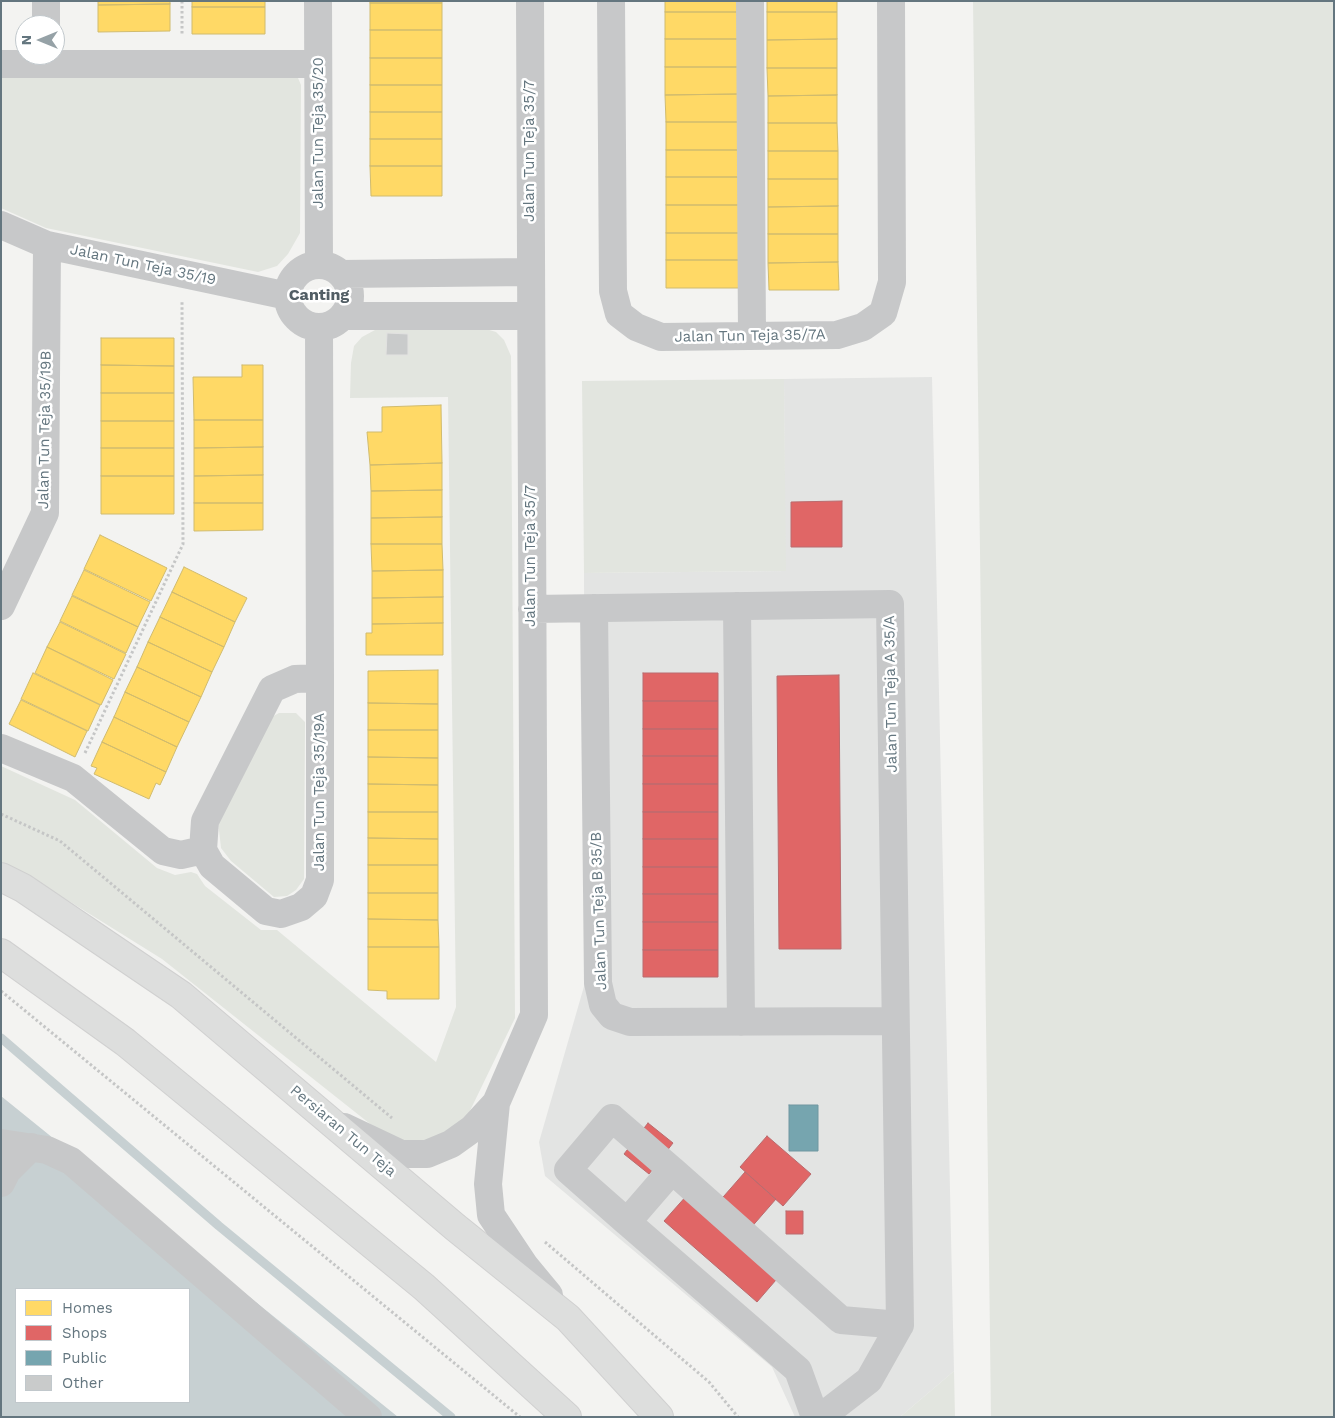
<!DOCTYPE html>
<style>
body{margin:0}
#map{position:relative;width:1335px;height:1418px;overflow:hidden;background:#f3f3f1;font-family:"Work Sans",sans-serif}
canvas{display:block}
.frame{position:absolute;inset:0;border:2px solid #64767f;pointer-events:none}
.legend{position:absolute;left:15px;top:1288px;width:175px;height:115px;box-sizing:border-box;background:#fff;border:1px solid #c1c8cc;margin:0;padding:6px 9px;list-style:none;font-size:15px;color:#64767f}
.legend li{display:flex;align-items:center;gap:10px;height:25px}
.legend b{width:25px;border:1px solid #c1c8cc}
.north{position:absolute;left:15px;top:15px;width:50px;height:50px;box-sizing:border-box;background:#fff;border:1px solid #c1c8cc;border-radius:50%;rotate:270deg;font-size:14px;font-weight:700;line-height:20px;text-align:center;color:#64767f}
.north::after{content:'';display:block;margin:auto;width:18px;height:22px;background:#96a2a7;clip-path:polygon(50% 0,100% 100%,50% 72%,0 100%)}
</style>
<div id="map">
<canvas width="1335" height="1418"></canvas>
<div class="frame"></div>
<ul class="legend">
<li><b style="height:14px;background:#ffd966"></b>Homes</li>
<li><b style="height:14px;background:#e06666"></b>Shops</li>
<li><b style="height:14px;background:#76a5af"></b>Public</li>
<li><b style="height:14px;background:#c9cbcb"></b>Other</li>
</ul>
<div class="north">N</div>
</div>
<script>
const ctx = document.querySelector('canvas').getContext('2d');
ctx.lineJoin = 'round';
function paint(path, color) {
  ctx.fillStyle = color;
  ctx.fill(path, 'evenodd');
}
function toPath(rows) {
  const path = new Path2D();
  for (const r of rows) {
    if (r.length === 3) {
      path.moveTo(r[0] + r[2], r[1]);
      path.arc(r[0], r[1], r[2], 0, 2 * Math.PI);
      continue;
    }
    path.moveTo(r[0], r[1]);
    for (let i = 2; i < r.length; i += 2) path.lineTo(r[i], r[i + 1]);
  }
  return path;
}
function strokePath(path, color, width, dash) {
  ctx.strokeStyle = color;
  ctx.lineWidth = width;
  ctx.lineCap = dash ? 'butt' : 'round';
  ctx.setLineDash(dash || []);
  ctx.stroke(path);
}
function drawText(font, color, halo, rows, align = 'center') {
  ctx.font = font + ' "Work Sans",sans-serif';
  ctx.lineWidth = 5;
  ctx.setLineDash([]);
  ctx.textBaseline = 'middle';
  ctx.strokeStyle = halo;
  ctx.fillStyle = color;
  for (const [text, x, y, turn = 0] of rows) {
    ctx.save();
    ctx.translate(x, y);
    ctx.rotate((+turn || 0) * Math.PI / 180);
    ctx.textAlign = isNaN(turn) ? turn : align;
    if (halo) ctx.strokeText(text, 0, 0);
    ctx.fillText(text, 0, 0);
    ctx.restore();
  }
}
paint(toPath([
 [932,377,954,1371,900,1417,795,1417,772,1367,545,1176,539,1142,585,983,584,573,785,571,784,379]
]), '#e3e4e3');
paint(toPath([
 [973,1,1334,1,1334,1417,991,1417],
 [290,76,298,78,301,85,300,233,288,254,277,266,258,272,46,228,1,208,1,77],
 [486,329,496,332,504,340,511,356,515,1018,465,1121,451,1133,412,1145,379,1131,162,959,32,878,1,862,1,766,75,800,157,868,175,875,191,872,197,874,205,886,261,930,277,930,436,1062,456,1007,448,397,350,398,351,363,354,346,362,337,375,330],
 [784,379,786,571,584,573,582,381],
 [279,713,296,713,305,722,304,879,296,890,287,896,274,897,231,861,221,848,218,821,268,719],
 [954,1371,955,1417,900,1417]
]), '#e2e5df');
paint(toPath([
 [1,1096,398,1417,1,1417],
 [16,1289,189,1289,189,1402,16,1402]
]), '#c7d0d2');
const homes = toPath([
 [98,1,170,1,170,4,98,5,98,1],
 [192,1,265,1,265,7,192,7,192,1],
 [370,1,442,1,442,3,370,3,370,1],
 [665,1,739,1,739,12,665,12,665,1],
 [767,1,837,1,837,12,767,12,767,1],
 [370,3,442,3,442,30,370,30,370,3],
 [170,4,170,31,98,32,98,5,170,4],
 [192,7,265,7,265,34,192,34,192,7],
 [665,12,739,12,739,39,665,39,665,12],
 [767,12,837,12,837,39,767,40,767,12],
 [370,30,442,30,442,58,370,58,370,30],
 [665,39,739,39,739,67,665,67,665,39],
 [837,39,837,68,767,68,767,40,837,39],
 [370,58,442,58,442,85,370,85,370,58],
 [665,67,739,67,739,94,665,95,665,67],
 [767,68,837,68,837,95,768,96,767,68],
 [370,85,442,85,442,112,370,112,370,85],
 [739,94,739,122,666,122,665,95,739,94],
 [837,95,837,123,768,123,768,96,837,95],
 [370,112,442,112,442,139,370,139,370,112],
 [666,122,739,122,739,150,666,150,666,122],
 [768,123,837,123,838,151,768,151,768,123],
 [370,139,442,139,442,166,370,166,370,139],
 [666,150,739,150,739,177,666,177,666,150],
 [768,151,838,151,838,179,768,179,768,151],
 [370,166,442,166,442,196,371,196,370,166],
 [666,177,739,177,740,205,666,205,666,177],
 [768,179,838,179,838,206,768,207,768,179],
 [666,205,740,205,740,233,666,233,666,205],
 [838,206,838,234,768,234,768,207,838,206],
 [666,233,740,233,740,260,666,260,666,233],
 [768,234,838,234,838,262,768,263,768,234],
 [666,260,740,260,740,288,666,288,666,260],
 [838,262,839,290,769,290,768,263,838,262],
 [101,338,174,338,174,366,101,365,101,338],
 [101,365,174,366,174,393,101,393,101,365],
 [242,365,263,365,263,420,194,420,193,377,242,377,242,365],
 [101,393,174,393,174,421,101,421,101,393],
 [441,405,442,463,370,465,367,432,382,432,382,407,441,405],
 [194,420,263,420,263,447,194,448,194,420],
 [101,421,174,421,174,448,101,448,101,421],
 [263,447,263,475,194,476,194,448,263,447],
 [101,448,174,448,174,476,101,476,101,448],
 [442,463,442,490,371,491,370,465,442,463],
 [263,475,263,503,194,503,194,476,263,475],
 [101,476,174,476,174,514,101,514,101,476],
 [442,490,442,517,371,518,371,491,442,490],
 [194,503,263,503,263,530,194,531,194,503],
 [442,517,442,544,371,544,371,518,442,517],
 [100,535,167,568,151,601,84,569,100,535],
 [371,544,442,544,443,570,372,571,371,544],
 [184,567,247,598,235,622,172,592,184,567],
 [84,570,150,602,138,627,72,595,84,570],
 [443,570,443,597,372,598,372,571,443,570],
 [172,592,235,622,224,647,160,617,172,592],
 [72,596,138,627,126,653,60,621,72,596],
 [443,597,443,623,372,624,372,598,443,597],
 [160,617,224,647,212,672,148,642,160,617],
 [60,622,126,654,114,679,47,647,60,622],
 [443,623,443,655,366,655,366,633,372,633,372,624,443,623],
 [148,642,212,672,201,697,137,667,148,642],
 [47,647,113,680,101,705,35,673,47,647],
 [137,667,201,697,189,722,125,692,137,667],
 [438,670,438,704,368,703,368,671,438,670],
 [33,673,100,705,88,731,21,699,33,673],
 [125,692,189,722,177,747,114,717,125,692],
 [21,700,87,731,75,757,9,724,21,700],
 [368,703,438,704,438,730,368,730,368,703],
 [114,717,177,747,166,772,102,742,114,717],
 [368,730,438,730,438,758,368,757,368,730],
 [102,742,166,772,160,785,156,783,149,799,94,774,97,768,91,766,102,742],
 [368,757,438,758,438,785,368,784,368,757],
 [368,784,438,785,438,812,368,812,368,784],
 [368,812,438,812,438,839,368,838,368,812],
 [368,838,438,839,438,865,368,865,368,838],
 [368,865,438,865,438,893,368,893,368,865],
 [368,893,438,893,438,920,368,919,368,893],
 [368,919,438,920,439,947,368,947,368,919],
 [368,947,439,947,439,999,387,999,387,991,368,990,368,947]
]);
paint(homes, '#ffd966');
strokePath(homes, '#d0bb6e', 1);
const shops = toPath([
 [842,501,842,547,791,547,791,502,842,501],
 [643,673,718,673,718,701,643,701,643,673],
 [839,675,841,949,779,949,777,676,839,675],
 [643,701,718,701,718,729,643,729,643,701],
 [643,729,718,729,718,756,643,756,643,729],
 [643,756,718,756,718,784,643,784,643,756],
 [643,784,718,784,718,812,643,812,643,784],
 [643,812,718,812,718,839,643,839,643,812],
 [643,839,718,839,718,867,643,867,643,839],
 [643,867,718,867,718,894,643,894,643,867],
 [643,894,718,894,718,922,643,922,643,894],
 [643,922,718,922,718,950,643,950,643,922],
 [643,950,718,950,718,977,643,977,643,950],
 [648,1123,673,1143,649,1174,624,1154,648,1123],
 [767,1136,811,1174,783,1206,740,1167,767,1136],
 [745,1172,776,1199,742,1238,782,1273,757,1302,664,1221,688,1194,710,1212,745,1172],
 [786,1211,803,1211,803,1234,786,1234,786,1211]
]);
paint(shops, '#e06666');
strokePath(shops, '#bb6b6e', 1);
const public = toPath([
 [789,1105,818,1105,818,1151,789,1151,789,1105]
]);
paint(public, '#76a5af');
strokePath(public, '#7197a1', 1);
strokePath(toPath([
 [1,1038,219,1226,451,1417]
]), '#c7d0d2', 9);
const building = toPath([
 [387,333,408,334,408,355,386,355,387,333]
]);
paint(building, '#c9cbcb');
strokePath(building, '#e2e2e1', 1);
const major = toPath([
 [1,877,23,888,181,995,455,1227,568,1318,659,1417],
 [1,953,125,1042,424,1287,567,1417]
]);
strokePath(major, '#d0d0d0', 30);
strokePath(toPath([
 [182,1,182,36],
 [85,753,183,544,182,301],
 [1,814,60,841,392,1118],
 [1,991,520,1417],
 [545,1242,709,1382,738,1417]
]), '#c5c6c6', 3, [2.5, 2.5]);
strokePath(toPath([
 [46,1,46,25],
 [318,1,319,265],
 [530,1,534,1015,496,1103,488,1184,491,1215,525,1266,549,1295],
 [611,1,613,291,619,314,636,327,661,337,837,335,863,327,883,313,892,282,891,1],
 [750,1,752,336],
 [1,64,318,64],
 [1,225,47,245,288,296],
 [319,296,31],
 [341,274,530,272],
 [343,316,530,316],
 [319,327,320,678,320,880,314,896,301,907,281,914,266,911,212,866,203,850,205,821,272,689,295,679,320,678],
 [1,606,45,513,47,245],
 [737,606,741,1022],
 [594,608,598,983,603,1005,612,1016,630,1022,895,1021],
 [532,609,890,604,900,1325,869,1380,821,1417],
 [1,748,73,778,163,851,181,855,203,850],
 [344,1127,401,1154,427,1154,451,1144,472,1129,496,1103],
 [1,1143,47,1150,71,1161,368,1417],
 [1,1183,7,1171,31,1147],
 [627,1222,568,1170,612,1118,672,1170],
 [815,1417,798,1370,627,1222,672,1170,841,1320,900,1325]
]), '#c7c8c9', 28);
strokePath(major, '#dddedd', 28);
drawText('15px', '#64767f', '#fff', [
 ["Jalan Tun Teja 35/20",319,133,-90],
 ["Jalan Tun Teja 35/7",530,151,-90],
 ["Jalan Tun Teja 35/19",143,265,12],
 ["Jalan Tun Teja 35/7A",750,336,-1],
 ["Jalan Tun Teja 35/19B",45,430,-89],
 ["Jalan Tun Teja 35/7",531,556,-90],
 ["Jalan Tun Teja A 35/A",891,694,-91],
 ["Jalan Tun Teja 35/19A",320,792,-90],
 ["Jalan Tun Teja B 35/B",599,911,-92],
 ["Persiaran Tun Teja",343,1131,40]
]);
drawText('bold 16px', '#525e65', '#fff', [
 ["Canting",319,295]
]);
</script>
